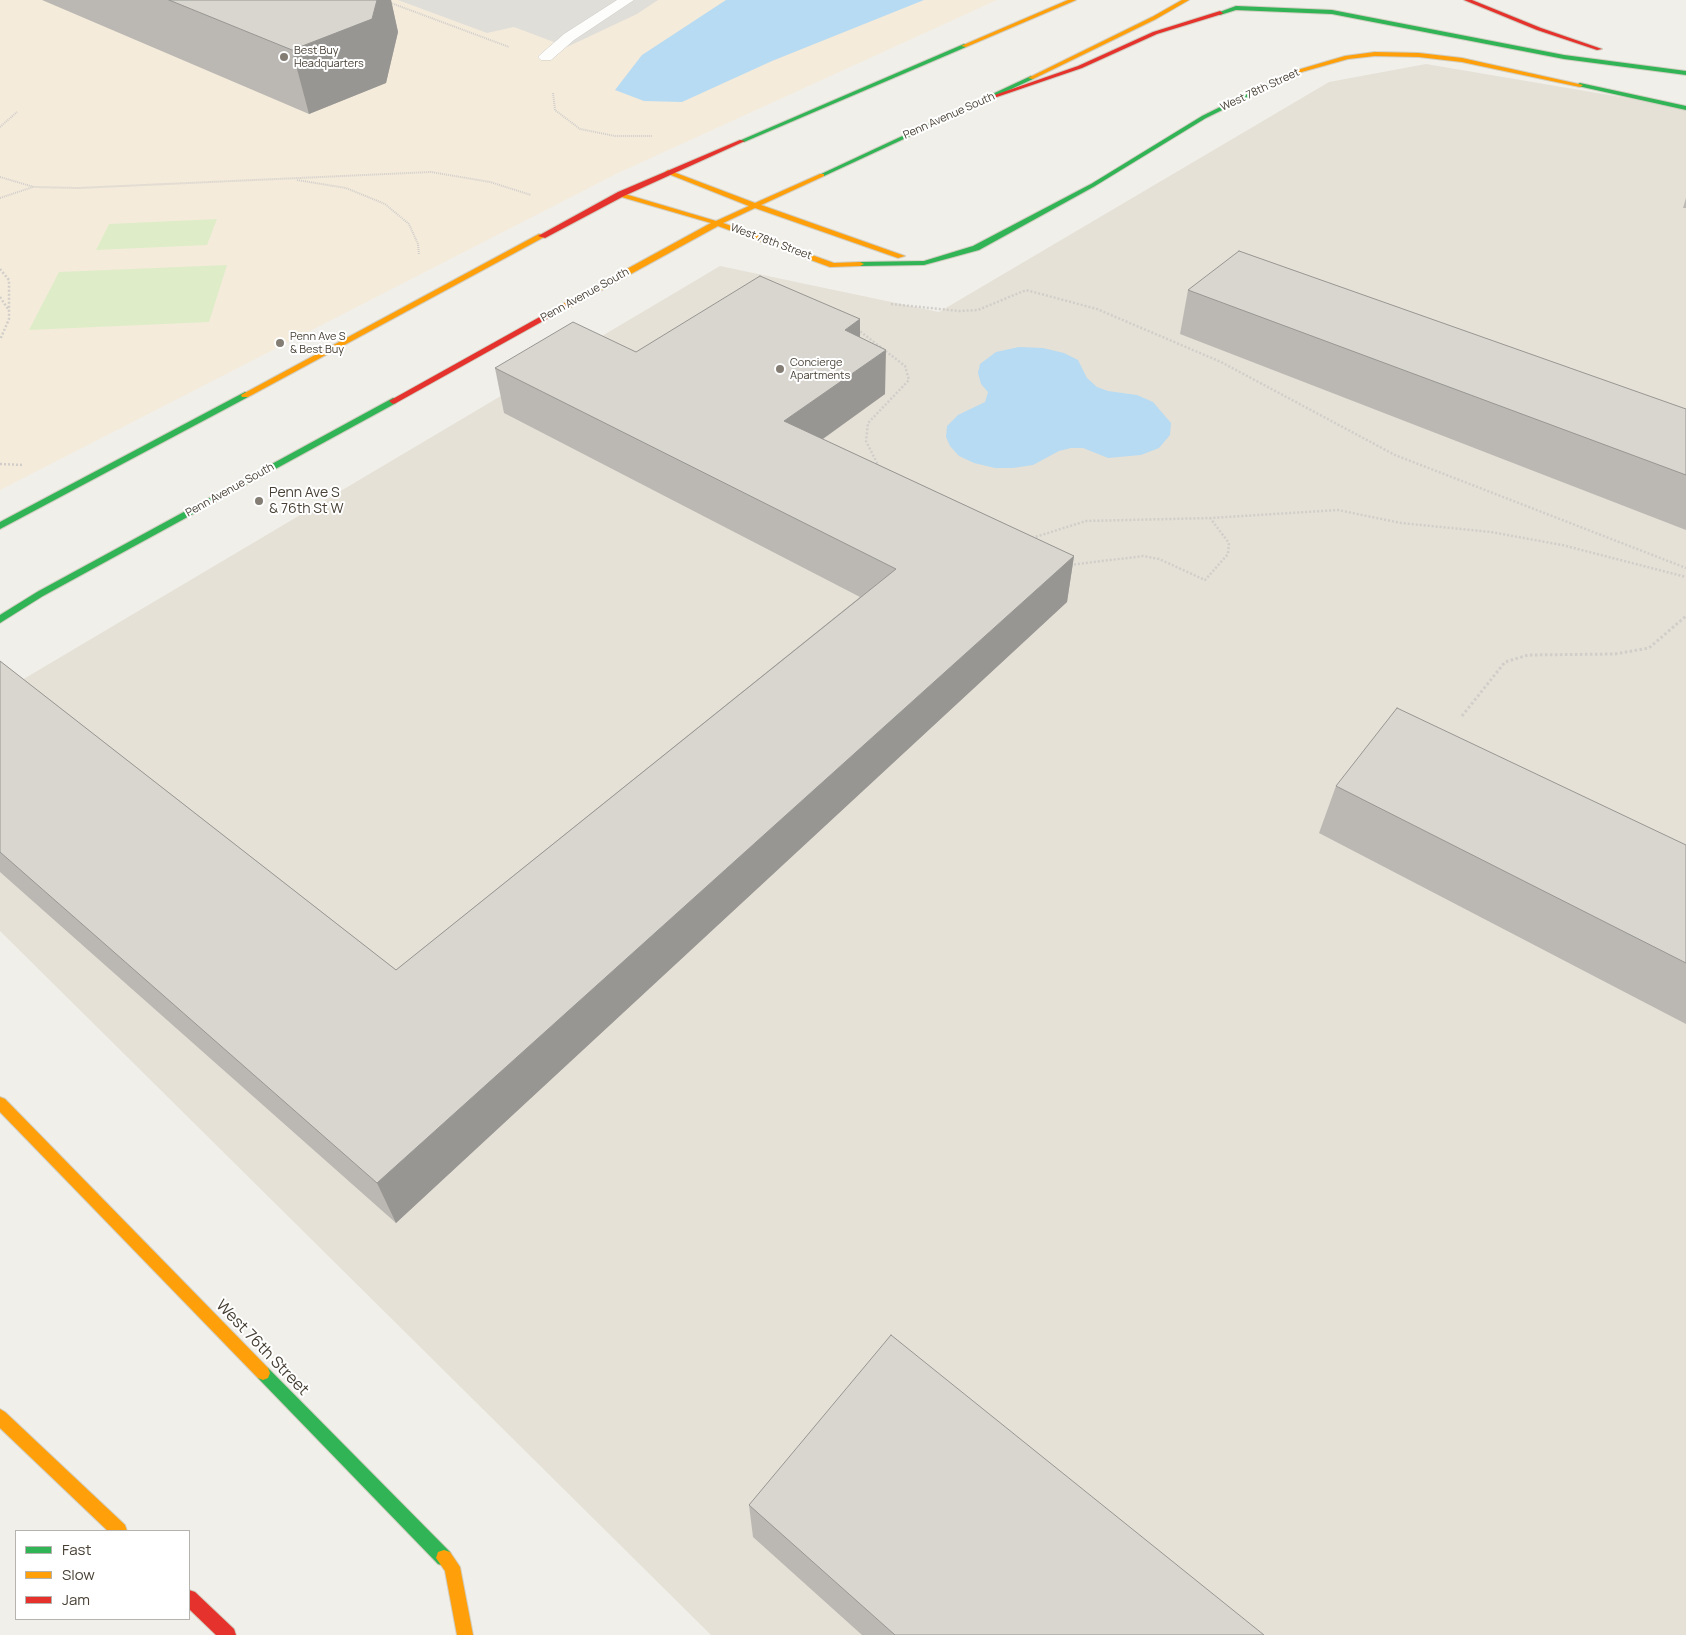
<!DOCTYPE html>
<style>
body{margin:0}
#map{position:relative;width:1686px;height:1635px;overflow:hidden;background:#f0efea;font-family:Manrope,sans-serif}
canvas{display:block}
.legend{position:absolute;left:15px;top:1530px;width:175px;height:90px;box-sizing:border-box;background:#fff;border:1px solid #b6b3ae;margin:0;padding:6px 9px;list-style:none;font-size:15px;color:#484035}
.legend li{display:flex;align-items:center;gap:10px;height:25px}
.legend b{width:25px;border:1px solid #b6b3ae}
</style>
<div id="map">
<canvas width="1686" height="1635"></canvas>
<ul class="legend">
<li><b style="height:6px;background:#30b455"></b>Fast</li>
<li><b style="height:6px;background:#ff9f0a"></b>Slow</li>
<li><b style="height:6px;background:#e5322d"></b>Jam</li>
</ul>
</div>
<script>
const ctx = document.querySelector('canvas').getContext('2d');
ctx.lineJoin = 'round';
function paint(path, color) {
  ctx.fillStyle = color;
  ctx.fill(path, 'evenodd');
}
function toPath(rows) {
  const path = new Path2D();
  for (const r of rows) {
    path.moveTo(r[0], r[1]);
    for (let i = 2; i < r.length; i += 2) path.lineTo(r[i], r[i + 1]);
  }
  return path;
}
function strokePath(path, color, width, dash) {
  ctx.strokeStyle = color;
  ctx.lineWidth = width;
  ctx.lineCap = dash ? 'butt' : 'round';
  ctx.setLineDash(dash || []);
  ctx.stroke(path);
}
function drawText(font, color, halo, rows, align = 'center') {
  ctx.font = font + ' Manrope,sans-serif';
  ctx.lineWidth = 4;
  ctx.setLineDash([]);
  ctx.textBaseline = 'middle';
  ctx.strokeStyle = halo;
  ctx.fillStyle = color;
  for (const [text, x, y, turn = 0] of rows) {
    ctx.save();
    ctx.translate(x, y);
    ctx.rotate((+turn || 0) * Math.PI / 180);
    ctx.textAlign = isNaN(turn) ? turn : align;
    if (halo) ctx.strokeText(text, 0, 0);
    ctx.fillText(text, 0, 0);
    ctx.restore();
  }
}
paint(toPath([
 [1426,64,1686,108,1686,1635,711,1635,0,931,0,693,720,266,939,312,1329,82]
]), '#e5e1d7');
paint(toPath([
 [0,0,997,0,618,173,0,490]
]), '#f4ebdb');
paint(toPath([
 [217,219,207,245,96,250,109,224],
 [227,265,209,322,29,330,59,272]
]), '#deedc8');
paint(toPath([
 [398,0,658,0,637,14,567,47,514,27,487,33]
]), '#e0ded9');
paint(toPath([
 [726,0,924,0,772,61,682,102,644,101,615,90,642,55],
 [1019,347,1043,348,1064,353,1078,360,1087,378,1097,387,1108,391,1137,395,1153,402,1171,423,1170,435,1159,448,1141,455,1108,458,1083,448,1071,448,1059,451,1033,465,1013,468,995,468,974,463,959,456,950,446,946,437,947,426,958,415,985,402,988,392,981,384,978,373,980,364,996,352]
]), '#b7dbf2');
const lane = toPath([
 [617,0,634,0,574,40,551,60,541,60,538,57,541,54,564,34,617,0]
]);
const fast = toPath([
 [1236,6,1332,10,1564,55,1686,71,1686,75,1564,59,1332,14,1236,10,1220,15,1217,13,1236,6],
 [964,44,966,45,966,47,744,142,739,141,964,44],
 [1031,76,1034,78,1033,79,824,176,819,175,1031,76],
 [1281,77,1284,79,1283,80,1206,118,1095,186,979,250,924,265,860,266,856,264,860,262,924,261,973,246,1091,184,1202,116,1281,77],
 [1580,83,1686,106,1686,110,1578,86,1578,84,1580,83],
 [245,392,248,393,248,397,0,529,0,522,245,392],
 [393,398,396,399,396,403,43,596,0,623,0,615,37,592,393,398],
 [263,1366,268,1368,450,1552,452,1558,450,1564,444,1566,438,1564,258,1378,256,1373,258,1368,263,1366]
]);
const slow = toPath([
 [1068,0,1076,0,966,47,961,46,1068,0],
 [1182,0,1189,0,1156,19,1033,79,1028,78,1152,17,1182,0],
 [1375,52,1419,53,1462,58,1583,85,1580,87,1462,62,1419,57,1375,56,1348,59,1298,73,1283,80,1278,79,1294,71,1345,56,1375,52],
 [668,170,755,203,820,174,824,174,824,176,761,205,905,256,898,258,755,208,723,223,834,263,860,262,864,264,860,266,830,267,718,226,569,308,563,308,563,304,711,223,618,196,618,192,716,221,749,206,666,173,665,172,668,170],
 [539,234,546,236,248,397,242,397,241,395,539,234],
 [0,1097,5,1099,268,1368,270,1373,268,1378,263,1380,258,1378,0,1112,0,1097],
 [0,1409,5,1412,125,1525,127,1531,108,1531,0,1428,0,1409],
 [444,1550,450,1552,460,1567,473,1635,457,1635,445,1571,436,1558,438,1552,444,1550]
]);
const jam = toPath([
 [1464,0,1472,0,1541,28,1602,49,1597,50,1537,30,1464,0],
 [1220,11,1223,13,1222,14,1157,34,1082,68,991,99,986,98,1078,66,1153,32,1220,11],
 [740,140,745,141,624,196,545,238,538,236,618,192,740,140],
 [563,304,570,306,396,403,393,404,389,401,563,304],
 [189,1590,195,1592,234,1629,236,1635,216,1635,189,1609,189,1590]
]);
strokePath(lane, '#cdcbc6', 1);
strokePath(fast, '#d2cec1', 2);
strokePath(slow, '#d2cec1', 2);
strokePath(jam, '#d2cec1', 2);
strokePath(toPath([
 [383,0,509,47],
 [553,93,555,110,580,129,615,136,652,136],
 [0,127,17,112],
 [0,177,34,187,78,188,431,172,490,182,531,195],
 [297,180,346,188,385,204,409,224,418,244,419,255],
 [0,198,33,187]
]), '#d1ceca', 2, [1, 1]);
strokePath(toPath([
 [0,269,9,280,9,319,0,340],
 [0,297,8,309],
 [891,304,959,311,978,310,1026,290,1097,309,1221,362,1395,455,1686,568],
 [857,329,905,366,909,380,868,423,866,441,879,467],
 [0,464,23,465],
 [1032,538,1086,521,1210,518,1338,510,1401,523,1491,532,1562,545,1686,577],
 [1070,565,1143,556,1159,559,1205,580,1228,554,1229,543,1210,518]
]), '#d1ceca', 2.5, [2, 2]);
strokePath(toPath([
 [1462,716,1505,662,1528,655,1615,654,1649,648,1686,616]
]), '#d1ceca', 3, [2.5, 2.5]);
paint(lane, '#fdfdfc');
paint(fast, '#30b455');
paint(slow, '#ff9f0a');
paint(jam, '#e5322d');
paint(toPath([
 [42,0,391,0,398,32,386,83,309,114],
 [1686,198,1686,208,1683,208],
 [1188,290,1686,409,1686,530,1180,334],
 [860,319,860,337,885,394,823,439,1074,556,1067,602,396,1223,0,872,0,661,396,970,860,597,504,413,495,368,636,352],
 [1336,786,1686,845,1686,1024,1319,833],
 [749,1505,1264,1635,862,1635,753,1537]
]), '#bbb8b3');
paint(toPath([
 [377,0,391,0,398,32,386,83,309,114,292,50],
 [860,319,860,363,845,330],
 [886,350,885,394,785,466,784,421],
 [1074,556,1067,602,396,1223,377,1183]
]), '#989692');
const building = toPath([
 [169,0,377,0,372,19,292,50,169,0],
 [1239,251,1686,409,1686,475,1188,290,1239,251],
 [760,276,860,319,845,330,886,350,784,421,1074,556,377,1183,0,852,0,661,396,970,896,569,495,368,573,322,636,352,760,276],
 [1397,708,1686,845,1686,963,1336,786,1397,708],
 [891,1335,1264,1635,895,1635,749,1505,891,1335]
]);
paint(building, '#d9d6d0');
strokePath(building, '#989692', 1);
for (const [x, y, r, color] of [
 [284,57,5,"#837d74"],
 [280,343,5,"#837d74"],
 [780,369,5,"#837d74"],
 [259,501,5,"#837d74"]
]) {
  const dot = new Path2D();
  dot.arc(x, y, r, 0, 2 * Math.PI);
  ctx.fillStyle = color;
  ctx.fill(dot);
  strokePath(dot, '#fff', 2);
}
drawText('11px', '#484035', '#fff', [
 ["Best Buy",294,51],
 ["Headquarters",294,64],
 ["Penn Ave S",290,337],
 ["& Best Buy",290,350],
 ["Concierge",790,363],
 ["Apartments",790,376]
], 'left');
drawText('11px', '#484035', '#fff', [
 ["West 78th Street",1260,90,-25],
 ["Penn Avenue South",949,116,-24],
 ["West 78th Street",771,242,20],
 ["Penn Avenue South",585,295,-29],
 ["Penn Avenue South",230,490,-29]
]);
drawText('14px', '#484035', '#fff', [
 ["Penn Ave S",269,493],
 ["& 76th St W",269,509]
], 'left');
drawText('16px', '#484035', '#fff', [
 ["West 76th Street",262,1348,46]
]);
</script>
